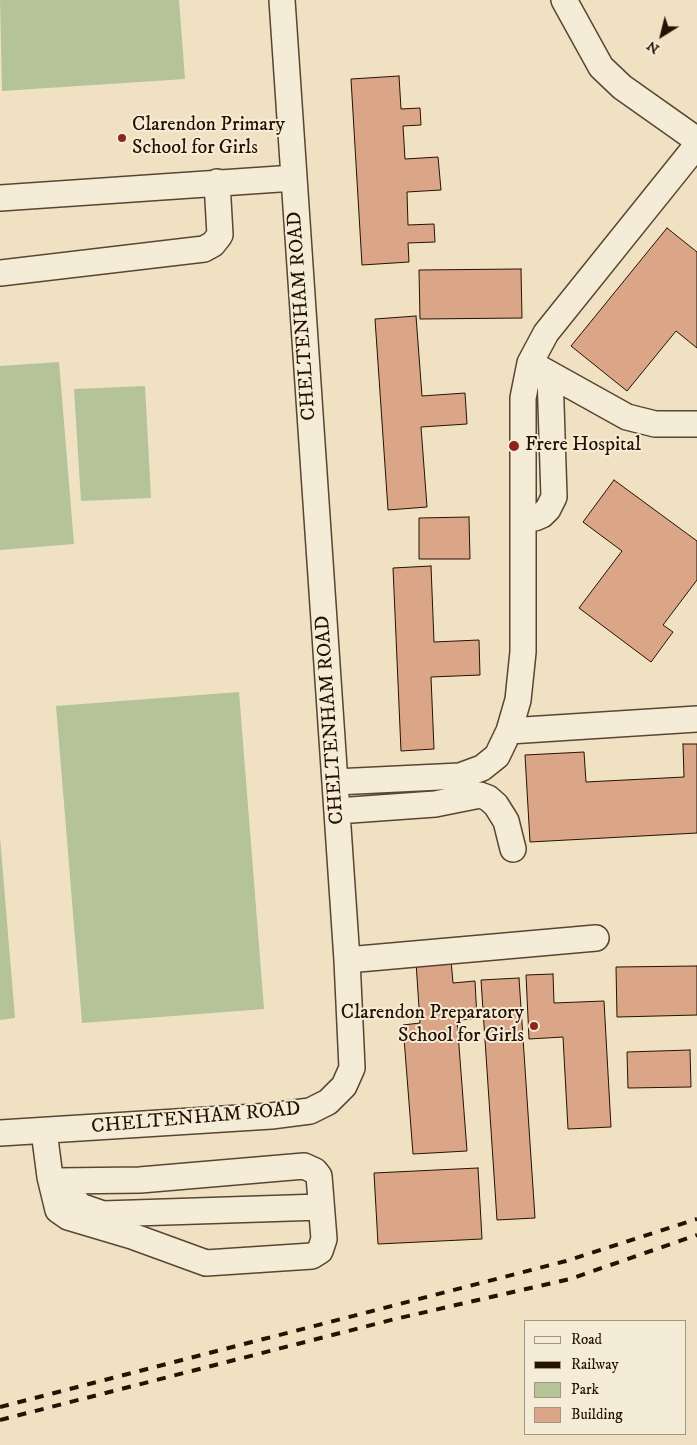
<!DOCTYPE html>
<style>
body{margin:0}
#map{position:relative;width:697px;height:1445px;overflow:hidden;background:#efe1c2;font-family:"IM FELL DW Pica",serif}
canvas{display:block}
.legend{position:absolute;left:524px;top:1320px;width:162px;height:115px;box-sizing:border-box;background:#f5ecd7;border:1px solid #a29582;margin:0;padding:6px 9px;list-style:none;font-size:15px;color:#251202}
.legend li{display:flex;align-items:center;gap:10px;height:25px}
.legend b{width:25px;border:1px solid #a29582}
.north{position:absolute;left:637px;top:10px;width:50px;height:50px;-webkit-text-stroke:4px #f5ecd7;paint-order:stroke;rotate:216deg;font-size:14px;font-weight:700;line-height:20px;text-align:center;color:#251202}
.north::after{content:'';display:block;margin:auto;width:18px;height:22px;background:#251202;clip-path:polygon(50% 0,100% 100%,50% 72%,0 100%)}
</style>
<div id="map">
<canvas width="697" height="1445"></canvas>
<ul class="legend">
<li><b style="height:6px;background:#f5ecd7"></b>Road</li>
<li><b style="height:6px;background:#251202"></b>Railway</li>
<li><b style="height:14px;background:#b4c498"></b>Park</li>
<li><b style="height:14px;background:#dba587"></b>Building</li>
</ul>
<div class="north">N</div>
</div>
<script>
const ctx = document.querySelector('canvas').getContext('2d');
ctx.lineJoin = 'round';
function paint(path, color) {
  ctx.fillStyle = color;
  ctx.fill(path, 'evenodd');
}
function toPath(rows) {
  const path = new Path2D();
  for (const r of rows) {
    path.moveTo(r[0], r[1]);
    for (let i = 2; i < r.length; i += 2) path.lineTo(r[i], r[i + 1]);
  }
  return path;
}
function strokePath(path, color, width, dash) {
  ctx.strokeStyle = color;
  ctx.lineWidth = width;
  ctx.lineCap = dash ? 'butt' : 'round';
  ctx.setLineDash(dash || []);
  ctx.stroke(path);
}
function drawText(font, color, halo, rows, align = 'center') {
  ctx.font = font + ' "IM FELL DW Pica",serif';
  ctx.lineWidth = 4;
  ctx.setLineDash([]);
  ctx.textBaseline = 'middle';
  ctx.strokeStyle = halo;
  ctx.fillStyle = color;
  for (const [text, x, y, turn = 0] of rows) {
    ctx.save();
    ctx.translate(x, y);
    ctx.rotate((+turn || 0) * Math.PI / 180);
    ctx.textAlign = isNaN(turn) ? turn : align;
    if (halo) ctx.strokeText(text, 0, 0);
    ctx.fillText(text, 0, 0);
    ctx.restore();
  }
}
paint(toPath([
 [0,0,179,0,185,79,2,91],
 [59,362,74,544,0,550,0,366],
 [145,386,151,498,81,501,74,389],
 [239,692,264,1009,82,1023,56,706],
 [0,837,15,1018,0,1020]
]), '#b4c498');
const building = toPath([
 [399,76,401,109,420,108,421,125,403,126,405,159,438,157,441,190,407,192,408,225,434,224,435,242,408,243,409,262,362,265,351,79,399,76],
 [667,228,697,252,697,348,676,331,627,391,571,346,667,228],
 [521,269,522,318,420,319,419,270,521,269],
 [416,316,422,396,465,393,467,424,421,427,427,507,388,510,375,319,416,316],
 [614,480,697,541,697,580,663,625,673,632,651,662,579,608,622,551,583,522,614,480],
 [469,517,470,559,419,559,419,518,469,517],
 [431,566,434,642,479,640,480,675,431,677,434,749,401,751,393,568,431,566],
 [683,744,697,744,697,833,530,842,525,755,584,752,586,782,684,777,683,744],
 [451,960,453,983,475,981,477,1019,457,1020,467,1151,413,1154,403,1025,420,1023,416,962,451,960],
 [697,966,697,1015,617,1017,616,967,697,966],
 [553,974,554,1003,604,1001,611,1127,568,1129,563,1037,529,1039,526,975,553,974],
 [519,978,535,1218,497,1220,481,980,519,978],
 [690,1050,691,1087,628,1088,627,1052,690,1050],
 [478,1168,482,1239,378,1244,374,1173,478,1168]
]);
paint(building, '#dba587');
strokePath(building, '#251202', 1);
const minor = toPath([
 [564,0,601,67,622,87,697,140],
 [0,198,294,178],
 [0,273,204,249,213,244,220,235,217,182],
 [530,363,627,417,655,424,697,424],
 [524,518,535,518,542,515,548,509,554,497,550,374],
 [509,731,697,719],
 [335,782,460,776,482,768,497,756,509,731,518,700,523,652,523,398,530,363,546,333,697,145],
 [337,811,435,804,480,795,488,798,496,805,506,821,513,849],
 [347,960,596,938],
 [44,1131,50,1177,58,1210,68,1217,132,1236,206,1263,312,1256,320,1251,324,1239,319,1176,315,1171,304,1166,140,1180,58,1181,50,1177],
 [0,1133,271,1116,310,1111,328,1102,344,1086,352,1068,347,960,282,0],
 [70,1181,74,1199,80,1206,103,1214,321,1207]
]);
strokePath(minor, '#584632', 28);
strokePath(minor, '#f5ecd7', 25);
strokePath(toPath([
 [0,1407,566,1261,697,1219],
 [0,1420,395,1319,570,1279,697,1235]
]), '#251202', 4, [9, 9]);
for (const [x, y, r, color] of [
 [122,138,5,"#8f2418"],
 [514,446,6,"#8f2418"],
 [534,1026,5,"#8f2418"]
]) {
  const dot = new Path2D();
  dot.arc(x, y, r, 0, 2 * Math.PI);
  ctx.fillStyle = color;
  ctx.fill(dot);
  strokePath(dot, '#f5ecd7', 2);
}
drawText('20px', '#251202', '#f5ecd7', [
 ["Clarendon Primary",132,126],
 ["School for Girls",132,149],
 ["Frere Hospital",525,446],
 ["Clarendon Preparatory",524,1014,"right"],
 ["School for Girls",524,1037,"right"]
], 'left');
drawText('20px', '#251202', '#f5ecd7', [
 ["CHELTENHAM ROAD",303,316,-94],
 ["CHELTENHAM ROAD",331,720,-94],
 ["CHELTENHAM ROAD",196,1119,-5]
]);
</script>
